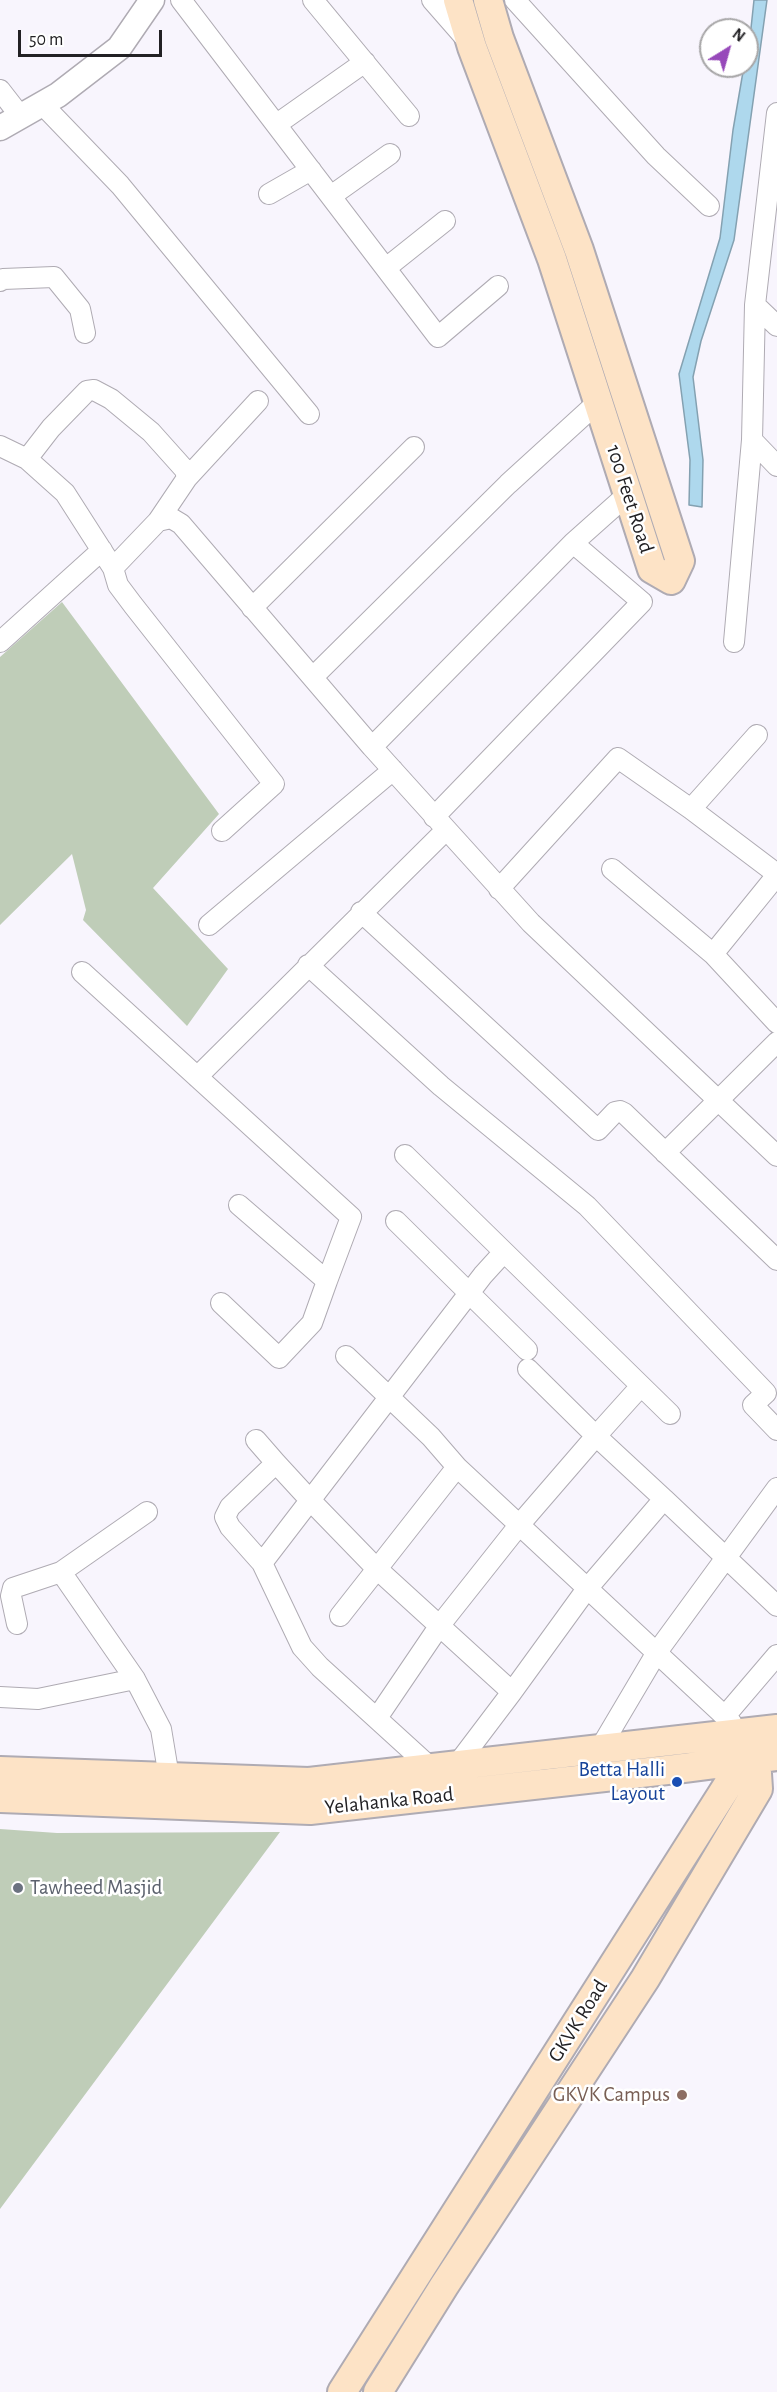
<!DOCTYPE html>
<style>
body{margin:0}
#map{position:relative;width:777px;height:2392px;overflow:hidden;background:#f8f5fd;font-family:"Alegreya Sans",sans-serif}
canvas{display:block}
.north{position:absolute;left:699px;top:18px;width:60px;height:60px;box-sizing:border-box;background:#fff;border:2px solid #a7a6a7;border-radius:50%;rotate:37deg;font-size:16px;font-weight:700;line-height:24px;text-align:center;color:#222124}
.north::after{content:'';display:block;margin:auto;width:21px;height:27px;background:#9749ba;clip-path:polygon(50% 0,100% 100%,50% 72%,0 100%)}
.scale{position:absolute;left:18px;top:30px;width:144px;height:27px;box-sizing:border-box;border:3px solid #222124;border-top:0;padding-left:8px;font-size:18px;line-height:21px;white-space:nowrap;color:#222124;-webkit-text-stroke:4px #fff;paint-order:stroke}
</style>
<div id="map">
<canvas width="777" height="2392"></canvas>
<div class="north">N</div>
<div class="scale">50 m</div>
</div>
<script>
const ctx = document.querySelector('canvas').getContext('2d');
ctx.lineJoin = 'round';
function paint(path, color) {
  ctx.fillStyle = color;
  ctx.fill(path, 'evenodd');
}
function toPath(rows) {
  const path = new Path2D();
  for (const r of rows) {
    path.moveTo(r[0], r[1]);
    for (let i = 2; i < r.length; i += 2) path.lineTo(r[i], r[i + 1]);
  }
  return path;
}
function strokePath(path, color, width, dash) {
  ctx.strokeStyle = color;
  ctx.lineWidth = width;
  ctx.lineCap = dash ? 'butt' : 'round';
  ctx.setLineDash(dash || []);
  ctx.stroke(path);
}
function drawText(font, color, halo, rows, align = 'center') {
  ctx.font = font + ' "Alegreya Sans",sans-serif';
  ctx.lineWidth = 5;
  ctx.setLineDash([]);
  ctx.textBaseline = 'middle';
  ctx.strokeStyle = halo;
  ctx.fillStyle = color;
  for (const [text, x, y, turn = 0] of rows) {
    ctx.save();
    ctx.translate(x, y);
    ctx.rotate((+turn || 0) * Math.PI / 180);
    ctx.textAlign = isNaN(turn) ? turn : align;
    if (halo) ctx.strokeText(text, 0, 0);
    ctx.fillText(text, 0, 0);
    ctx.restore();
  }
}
paint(toPath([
 [62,602,219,814,153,888,228,969,187,1026,83,920,86,910,72,854,0,925,0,657],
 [0,1829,57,1833,280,1832,0,2209]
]), '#bfcdb8');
const water = toPath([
 [754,0,767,0,734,240,701,341,693,377,703,460,702,507,689,505,690,460,679,374,720,238,733,130,744,66,747,66,754,0]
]);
paint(water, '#aed8ed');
strokePath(water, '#84a1b1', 1.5);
const minor = toPath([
 [181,0,438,337,498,286],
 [313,0,409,116],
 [432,0,467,40],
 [515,0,656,156,709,206],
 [0,90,21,117],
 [42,104,120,185,309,414],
 [277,124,365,62],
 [269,194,311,170],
 [331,196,390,154],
 [386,268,445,221],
 [0,281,3,279,54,277,80,309,85,333],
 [755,305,777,326],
 [752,440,777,466],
 [0,446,27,459,65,493,113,568],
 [27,459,51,428,87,391,94,390,111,399,151,432,185,470,187,478,158,521],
 [187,478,258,401],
 [252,608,414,447],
 [0,642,102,550],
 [734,642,752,440,755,305,777,113],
 [313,677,508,484,598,402],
 [372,747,573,543,628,494],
 [691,809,777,874],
 [434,817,642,602,573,543],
 [222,831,274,784,133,605,118,585,113,568,158,521,171,518,181,524,372,747,531,923,777,1156],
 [612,869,713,954,777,875],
 [499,889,618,758,691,809,757,735],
 [361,912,598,1130,615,1112,620,1111,624,1113,777,1260],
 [209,925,393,770],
 [713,954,777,1023],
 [308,965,441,1086,587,1206,766,1393,753,1405,777,1430],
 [82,972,351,1217,327,1281,239,1205],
 [197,1077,446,830],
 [665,1153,777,1042],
 [405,1155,670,1414],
 [396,1221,527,1350],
 [221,1303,279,1358,312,1323,327,1281],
 [346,1356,431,1437,457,1467,731,1722],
 [641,1386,596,1436,664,1499],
 [256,1440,276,1463],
 [147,1512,61,1572,135,1679,161,1729,169,1777],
 [262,1563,483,1275,503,1253],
 [340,1616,457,1467],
 [17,1624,11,1596,13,1588,61,1572],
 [512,1692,586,1590,664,1499,777,1606],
 [0,1697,38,1699,135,1679],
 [725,1716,777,1655],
 [377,1718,440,1625,520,1524,596,1436,528,1369],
 [599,1750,657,1652,777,1488],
 [431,1768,320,1667,302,1647,262,1563,230,1527,225,1517,230,1507,276,1463,310,1500,376,1568,512,1692,456,1766]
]);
const tertiary = toPath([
 [0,128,58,95,119,48,152,0]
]);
const secondary = toPath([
 [458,0,472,47,552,259,652,569,671,580,680,561,579,250,499,38,488,0],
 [0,1771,309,1782,777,1729],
 [0,1798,310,1810,676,1769,777,1756],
 [342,2392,731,1780,736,1761,733,1743],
 [378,2392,444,2286,645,1979,758,1789,756,1758,751,1739]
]);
strokePath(minor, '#afabb3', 22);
strokePath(tertiary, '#afabb3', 27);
strokePath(secondary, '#afabb3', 32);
strokePath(minor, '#fff', 20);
strokePath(tertiary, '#fff', 24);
strokePath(secondary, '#fde3c6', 28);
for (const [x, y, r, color] of [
 [677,1782,6,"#1a4fb4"],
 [18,1888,6,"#6b7280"],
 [682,2095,6,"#8d6e63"]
]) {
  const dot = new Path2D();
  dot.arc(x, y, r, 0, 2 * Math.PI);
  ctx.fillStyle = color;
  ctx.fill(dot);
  strokePath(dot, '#fff', 2);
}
drawText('21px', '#222124', '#fff', [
 ["100 Feet Road",630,499,72],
 ["Yelahanka Road",389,1801,-6],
 ["GKVK Road",578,2021,-58]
]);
drawText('21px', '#164399', '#fff', [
 ["Betta Halli",665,1770],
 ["Layout",665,1794]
], 'right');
drawText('21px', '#5b616d', '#fff', [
 ["Tawheed Masjid",30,1888]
], 'left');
drawText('21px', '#785e54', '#fff', [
 ["GKVK Campus",670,2095]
], 'right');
</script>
